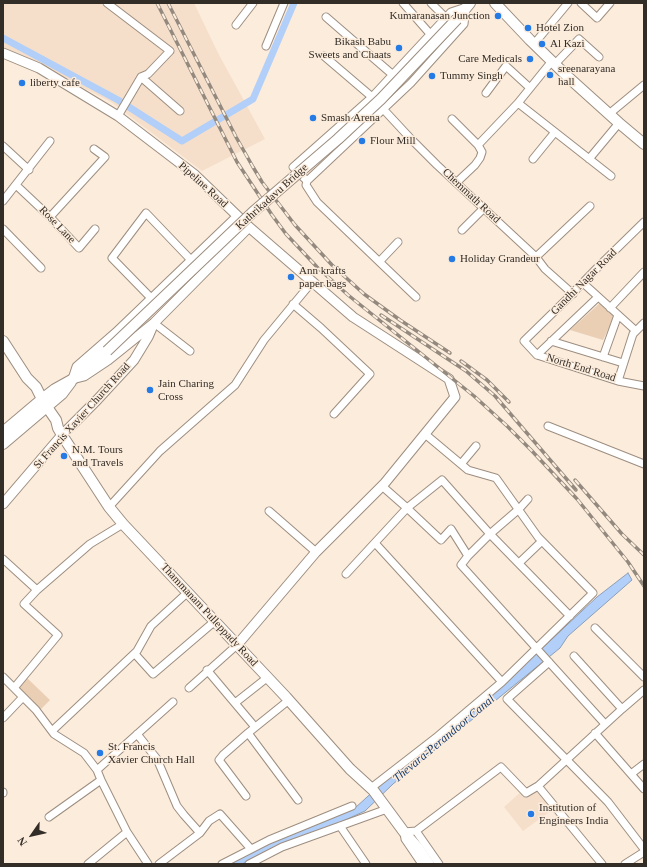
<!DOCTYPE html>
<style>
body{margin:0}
#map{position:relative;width:647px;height:867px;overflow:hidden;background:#fcecdc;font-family:Georgia,serif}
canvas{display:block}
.frame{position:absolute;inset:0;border:4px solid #332d27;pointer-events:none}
.north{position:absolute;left:12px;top:815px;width:40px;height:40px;-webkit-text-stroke:3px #fcecdc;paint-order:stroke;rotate:236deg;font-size:11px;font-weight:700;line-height:16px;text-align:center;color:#332d27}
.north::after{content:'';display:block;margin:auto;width:14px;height:18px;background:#332d27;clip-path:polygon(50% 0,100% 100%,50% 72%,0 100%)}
</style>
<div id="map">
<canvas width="647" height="867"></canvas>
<div class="frame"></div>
<div class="north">N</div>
</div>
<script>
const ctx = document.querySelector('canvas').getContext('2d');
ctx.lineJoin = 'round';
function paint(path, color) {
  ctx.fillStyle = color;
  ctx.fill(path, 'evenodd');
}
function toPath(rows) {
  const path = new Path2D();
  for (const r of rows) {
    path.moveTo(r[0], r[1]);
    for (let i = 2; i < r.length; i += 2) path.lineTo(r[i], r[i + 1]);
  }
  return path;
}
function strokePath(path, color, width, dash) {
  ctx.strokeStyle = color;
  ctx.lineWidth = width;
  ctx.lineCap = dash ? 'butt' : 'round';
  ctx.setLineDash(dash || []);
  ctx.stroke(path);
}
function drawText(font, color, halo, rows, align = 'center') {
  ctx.font = font + ' Georgia,serif';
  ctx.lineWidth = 3;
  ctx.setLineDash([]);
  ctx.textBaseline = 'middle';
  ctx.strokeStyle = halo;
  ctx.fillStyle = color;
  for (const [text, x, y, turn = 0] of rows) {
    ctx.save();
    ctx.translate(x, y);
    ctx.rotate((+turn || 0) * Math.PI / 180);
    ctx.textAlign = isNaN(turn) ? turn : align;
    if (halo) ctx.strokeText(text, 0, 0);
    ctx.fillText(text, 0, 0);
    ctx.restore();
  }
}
paint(toPath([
 [3,3,194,3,218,53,265,139,202,171,111,102,3,47],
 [539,787,556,807,523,831,504,807,523,790]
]), '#f5dfca');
paint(toPath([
 [600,303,615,315,603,340,570,330],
 [27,678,50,700,39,711,17,688]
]), '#eacfb5');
const water = toPath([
 [628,573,632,580,568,636,560,648,393,784,365,811,332,826,281,845,242,864,226,864,249,852,355,808,378,787,506,682,597,597,628,573]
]);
paint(water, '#b1cff8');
strokePath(water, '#8b9eb9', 1);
strokePath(toPath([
 [3,38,118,100,182,141,253,99,294,3]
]), '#b1cff8', 7);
const minor = toPath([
 [107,3,170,51,148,74,141,77,118,116],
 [403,3,431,35],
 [431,3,446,18],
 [581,3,597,18,610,3],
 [326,17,393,75],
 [236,25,253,3],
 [534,44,568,3],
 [266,46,284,3],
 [324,56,372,97,411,139,437,165,536,257,545,269,573,294],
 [555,64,579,39,599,57],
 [141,77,180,111],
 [486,93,506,66,530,88],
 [518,103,611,176],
 [609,114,644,85],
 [452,119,478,145,482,152,480,158,475,165,456,183],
 [478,145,518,103,552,61],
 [3,146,29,170],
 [533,159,555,132],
 [589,159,619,123],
 [307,181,411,83,464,24,466,7,451,12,372,97,293,167,307,181,306,185,317,202,416,297],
 [16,185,50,217,79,248,95,229],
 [3,201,50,141],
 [50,217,105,157,94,149],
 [644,222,599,266,567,299,524,341,537,355,618,381,644,386],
 [3,229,41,268],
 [462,230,484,208],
 [536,257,590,206],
 [380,261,398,242],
 [583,283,636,331],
 [152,299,112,258,146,213,191,260],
 [293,304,321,328,370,374,334,414],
 [610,308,644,272],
 [154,323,190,351],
 [551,341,623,363],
 [537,355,598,297],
 [603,357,618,315],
 [618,381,633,334,644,323],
 [548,426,644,464],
 [461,464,476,446],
 [382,486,407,508,442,480,490,534,570,616],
 [109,507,160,451,235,385,264,340,312,282],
 [269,511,316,552],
 [375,543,502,682],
 [468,556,490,534,519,509,528,499],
 [3,559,37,590,24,604,58,635,14,688],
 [519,563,542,541],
 [346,574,407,508,441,540,451,529,468,556,461,565,605,724],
 [37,590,90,544,123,524],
 [595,628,644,677],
 [135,654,153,674,215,621],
 [574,656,622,709],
 [549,662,507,699,608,802,644,849],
 [207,670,255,727],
 [3,677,36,710,54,734,84,753,97,770,101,780,127,832,148,864],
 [189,688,237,645],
 [289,700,248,733,298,800],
 [235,703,268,677],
 [3,718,23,697],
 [52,731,137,651,151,626,188,592],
 [595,733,644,789],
 [137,734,157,759,177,806,184,815,200,833,159,864],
 [97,770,173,702],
 [631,774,644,764],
 [538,786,602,864],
 [371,788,438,736,502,682,593,593,538,537,496,478,468,470,425,434],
 [3,792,3,793],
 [246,796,219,760,223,755,248,733],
 [49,817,101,780],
 [340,826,366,864],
 [416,831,501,767,526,793,538,786,622,709,644,690],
 [200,833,209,821,220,814,251,849],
 [88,864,127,832],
 [222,864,269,840,352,806],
 [249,864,282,847,387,809],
 [422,864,405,839,404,832,416,831,439,864],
 [625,864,644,852]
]);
const tertiary = toPath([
 [3,53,39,68,118,116,194,174,249,227,353,317,449,379,455,397,384,484,316,552,237,645],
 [76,378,84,376,108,360,154,323,249,227],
 [73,379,77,367,116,333,237,217],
 [3,504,62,435,97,400,134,360,148,337,154,323]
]);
const secondary = toPath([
 [495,3,530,40,568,77,619,123,644,144],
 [457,19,470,3],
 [3,341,27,378,36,387,42,399],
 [47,407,56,420,58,428,62,435,109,507,123,524,286,697,350,769,373,790,404,832,418,848,429,864],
 [3,432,42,399,55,389,73,379,107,351],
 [3,444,62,394,71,382]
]);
strokePath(minor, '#9d8e80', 9);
strokePath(tertiary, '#9d8e80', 11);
strokePath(secondary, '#9d8e80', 12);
strokePath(minor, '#fff', 7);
strokePath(tertiary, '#fff', 9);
strokePath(secondary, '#fff', 10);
const rail = toPath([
 [157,3,237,162,272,215,286,234,317,267,348,295,474,396,507,426,532,451,577,499,628,562,644,586],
 [168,3,236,137,253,167,262,182,295,225,332,265,364,294,400,320,450,353],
 [381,315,466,371,495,396,576,490],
 [461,361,487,380,509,402],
 [575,480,622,534,644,555]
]);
strokePath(rail, '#93897e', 3.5);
strokePath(rail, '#fcecdc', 2, [6]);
const secondaryBridge = toPath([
 [107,351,253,212,338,139,381,99,457,19]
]);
strokePath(secondaryBridge, '#9d8e80', 12, []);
strokePath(secondaryBridge, '#fff', 10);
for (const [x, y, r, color] of [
 [498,16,4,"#257be5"],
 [528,28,4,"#257be5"],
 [542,44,4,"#257be5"],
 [399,48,4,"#257be5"],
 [530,59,4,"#257be5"],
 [550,75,4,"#257be5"],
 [432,76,4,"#257be5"],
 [22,83,4,"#257be5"],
 [313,118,4,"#257be5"],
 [362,141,4,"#257be5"],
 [452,259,4,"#257be5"],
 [291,277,4,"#257be5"],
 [150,390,4,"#257be5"],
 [64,456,4,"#257be5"],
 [100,753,4,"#257be5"],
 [531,814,4,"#257be5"]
]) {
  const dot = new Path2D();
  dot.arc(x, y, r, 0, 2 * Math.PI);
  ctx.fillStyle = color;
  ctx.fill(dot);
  strokePath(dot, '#fcecdc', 1.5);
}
drawText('11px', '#332d27', '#fcecdc', [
 ["Kumaranasan Junction",490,16,"right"],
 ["Hotel Zion",536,28],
 ["Bikash Babu",391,42,"right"],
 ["Sweets and Chaats",391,55,"right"],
 ["Al Kazi",550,44],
 ["Care Medicals",522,59,"right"],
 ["sreenarayana",558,69],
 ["hall",558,82],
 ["Tummy Singh",440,76],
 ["liberty cafe",30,83],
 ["Smash Arena",321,118],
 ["Flour Mill",370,141],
 ["Holiday Grandeur",460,259],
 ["Ann krafts",299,271],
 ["paper bags",299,284],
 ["Jain Charing",158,384],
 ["Cross",158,397],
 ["N.M. Tours",72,450],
 ["and Travels",72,463],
 ["St. Francis",108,747],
 ["Xavier Church Hall",108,760],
 ["Institution of",539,808],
 ["Engineers India",539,821]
], 'left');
drawText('11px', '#332d27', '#fcecdc', [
 ["Pipeline Road",203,185,42],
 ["Chemmath Road",471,196,43],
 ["Kathrikadavu Bridge",272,197,-42],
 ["Rose Lane",57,225,46],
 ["Gandhi Nagar Road",584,282,-45],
 ["North End Road",581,368,17],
 ["St Francis Xavier Church Road",82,416,-48],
 ["Thammanam Pulleppady Road",209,615,47]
]);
drawText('italic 12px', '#163c6e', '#fcecdc', [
 ["Thevara-Perandoor Canal",444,739,-40]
]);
</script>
